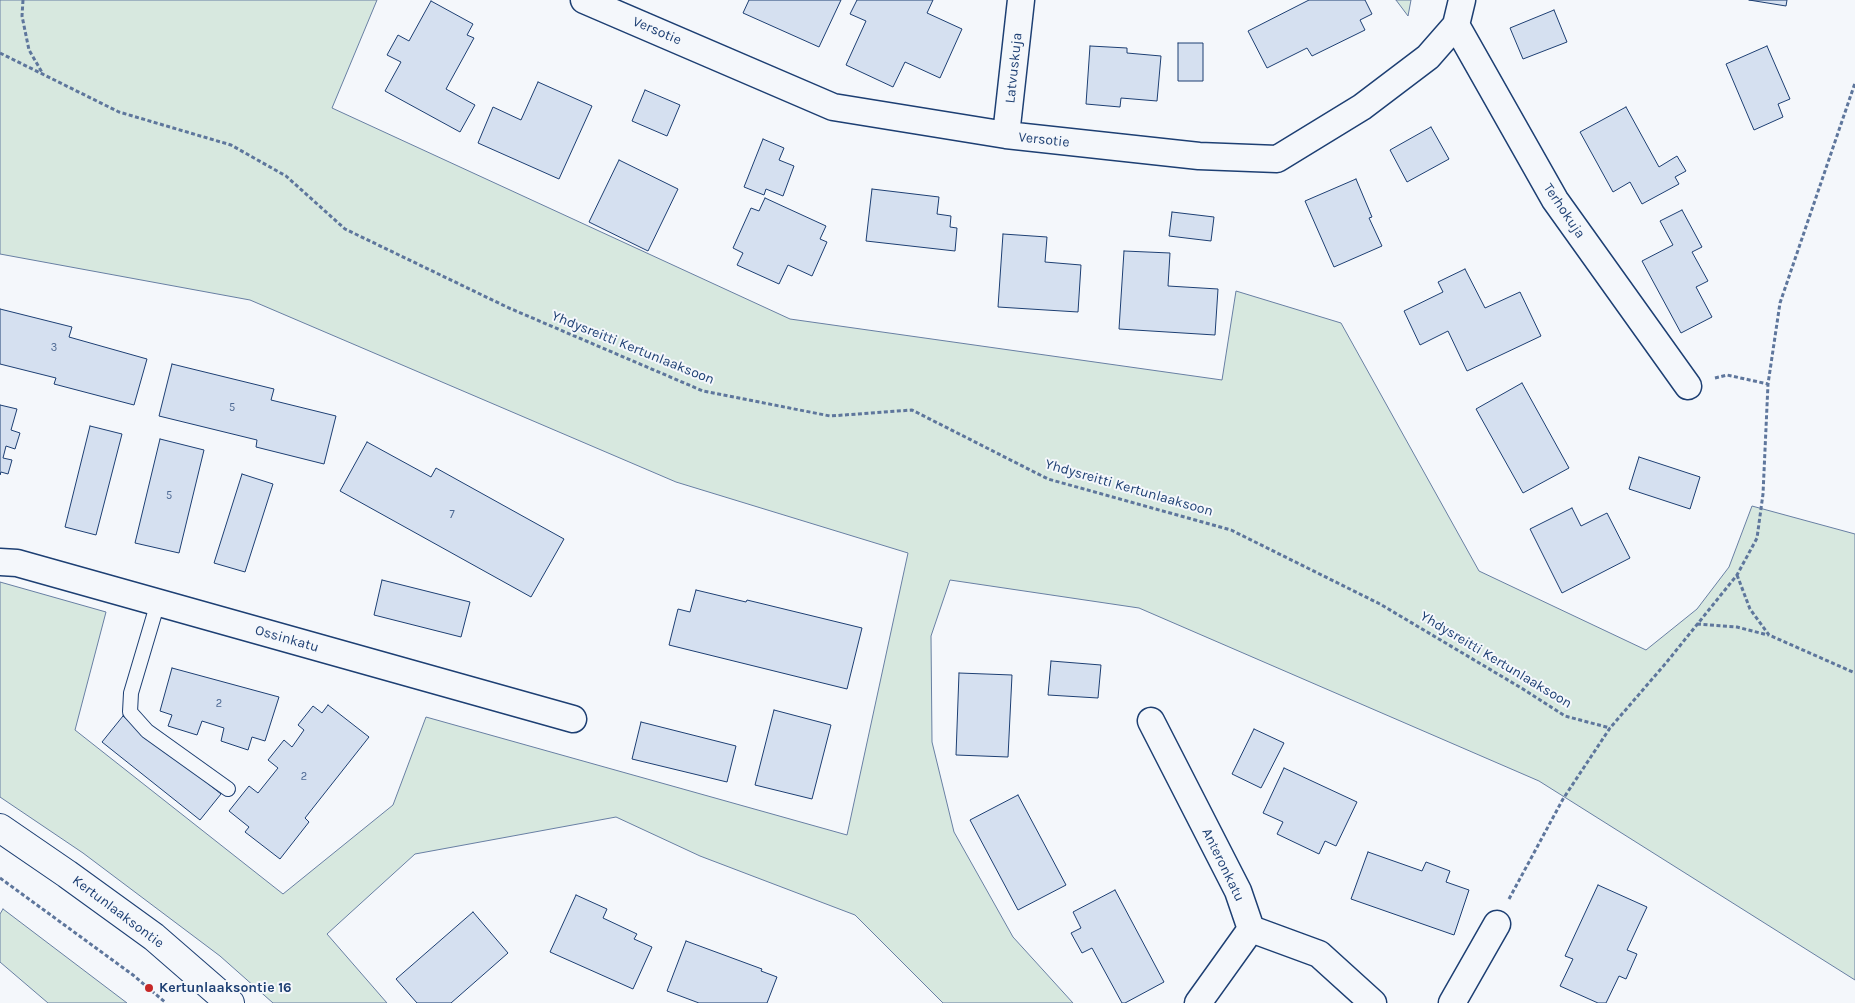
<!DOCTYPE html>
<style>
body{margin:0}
canvas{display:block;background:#f4f7fb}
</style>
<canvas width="1855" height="1003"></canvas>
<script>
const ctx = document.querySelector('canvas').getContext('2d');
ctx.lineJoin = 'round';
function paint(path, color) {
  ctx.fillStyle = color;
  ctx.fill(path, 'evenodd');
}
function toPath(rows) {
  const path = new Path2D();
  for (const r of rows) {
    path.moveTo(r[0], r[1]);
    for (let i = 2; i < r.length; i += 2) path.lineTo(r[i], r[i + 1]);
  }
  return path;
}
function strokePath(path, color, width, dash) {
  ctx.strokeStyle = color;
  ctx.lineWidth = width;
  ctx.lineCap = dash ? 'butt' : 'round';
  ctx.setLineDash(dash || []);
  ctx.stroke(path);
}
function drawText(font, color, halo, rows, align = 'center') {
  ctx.font = font + ' Karla,sans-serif';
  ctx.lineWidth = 4;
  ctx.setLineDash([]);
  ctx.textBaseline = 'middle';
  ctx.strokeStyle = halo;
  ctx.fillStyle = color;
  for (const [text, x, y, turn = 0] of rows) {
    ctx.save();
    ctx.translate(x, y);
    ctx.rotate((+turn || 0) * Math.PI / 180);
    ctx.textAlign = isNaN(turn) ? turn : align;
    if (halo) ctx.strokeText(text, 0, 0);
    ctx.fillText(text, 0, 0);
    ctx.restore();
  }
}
const green = toPath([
 [0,0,377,0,332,108,790,319,1222,380,1236,291,1341,323,1479,571,1646,650,1697,609,1729,567,1752,506,1855,534,1855,980,1539,781,1139,608,950,580,931,636,932,742,954,832,1013,937,1073,1003,943,1003,855,915,700,856,616,817,415,854,327,934,387,1003,273,1003,220,956,83,853,0,797,0,582,106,612,75,730,283,894,393,805,426,717,847,835,908,553,676,482,250,300,0,254,0,0],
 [1396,0,1411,0,1408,16,1396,0],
 [3,909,127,1003,48,1003,0,962,0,914,3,909]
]);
paint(green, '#d7e8df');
strokePath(green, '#687fa3', 1);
const building = toPath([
 [749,0,841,0,819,47,743,13,749,0],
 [857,0,933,0,927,13,962,29,940,78,905,62,893,87,846,65,866,21,850,14,857,0],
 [1309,0,1365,0,1372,14,1360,20,1365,30,1312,56,1307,48,1267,68,1248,31,1309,0],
 [1749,0,1787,0,1786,6,1749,0],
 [431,1,473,24,467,35,474,38,446,89,475,105,460,132,385,91,401,62,387,55,398,35,409,41,431,1],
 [1554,10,1567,42,1523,59,1510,28,1554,10],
 [1178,43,1203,43,1203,81,1178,81,1178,43],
 [1090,46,1127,48,1127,53,1161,56,1157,101,1121,98,1120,107,1086,104,1090,46],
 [1767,46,1790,99,1778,104,1783,117,1754,130,1726,64,1767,46],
 [538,82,592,106,559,179,478,143,493,107,521,120,538,82],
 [645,90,680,105,667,136,632,121,645,90],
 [1626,107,1659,167,1677,156,1686,171,1675,177,1679,184,1642,204,1630,182,1613,192,1580,132,1626,107],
 [1431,127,1449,159,1407,182,1390,150,1431,127],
 [763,139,784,148,779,160,794,166,783,196,766,189,764,195,744,187,763,139],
 [619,160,678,189,648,251,589,222,619,160],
 [1356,179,1372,217,1369,218,1382,246,1334,267,1305,201,1356,179],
 [872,189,939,197,937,214,951,216,950,227,957,228,955,251,866,241,872,189],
 [765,198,826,226,820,239,827,242,812,276,788,265,779,284,737,265,743,253,733,248,751,208,759,211,765,198],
 [1682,210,1702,247,1692,252,1708,281,1696,287,1712,317,1681,333,1642,261,1673,245,1660,221,1682,210],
 [1172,212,1214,217,1211,241,1169,236,1172,212],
 [1003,234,1047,237,1045,262,1081,265,1078,312,998,307,1003,234],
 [1124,251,1170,253,1168,286,1218,289,1215,335,1119,329,1124,251],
 [1465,269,1485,308,1520,292,1541,336,1467,371,1448,331,1420,345,1404,311,1443,292,1438,282,1465,269],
 [0,309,72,327,69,337,147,359,134,405,54,384,56,378,0,364,0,309],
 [172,364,274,389,271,400,336,416,324,464,256,447,257,440,159,416,172,364],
 [1522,383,1569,468,1523,493,1476,409,1522,383],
 [0,405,17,409,11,430,20,433,15,449,6,446,3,458,12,460,8,474,1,472,0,475,0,405],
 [90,426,122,434,96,535,65,527,90,426],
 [160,439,204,450,179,553,135,543,160,439],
 [367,442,431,477,436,468,564,539,531,597,340,491,367,442],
 [1639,457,1700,477,1690,509,1629,489,1639,457],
 [242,474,273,484,245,572,214,563,242,474],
 [1572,508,1581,526,1607,513,1630,558,1562,593,1530,529,1572,508],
 [382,580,470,602,461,637,374,615,382,580],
 [696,590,746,602,747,600,862,628,847,689,669,645,678,609,690,612,696,590],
 [1051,661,1101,665,1098,698,1048,695,1051,661],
 [172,668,279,697,265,741,252,737,248,750,221,741,224,728,202,721,197,735,168,726,172,715,160,711,172,668],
 [959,673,1012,675,1008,757,956,755,959,673],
 [328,705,369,737,305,818,309,822,280,859,245,832,249,827,229,811,249,786,258,793,278,768,268,760,284,740,292,747,304,730,298,725,313,706,322,713,328,705],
 [774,710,831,725,812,799,755,785,774,710],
 [123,716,221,794,200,820,102,742,123,716],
 [641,722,736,746,727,782,632,759,641,722],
 [1254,729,1284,743,1261,788,1232,774,1254,729],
 [1284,768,1357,802,1336,846,1325,841,1319,854,1277,834,1283,822,1263,813,1284,768],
 [1018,795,1066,885,1018,910,970,820,1018,795],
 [1368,852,1422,871,1426,862,1450,871,1446,882,1469,890,1454,935,1351,899,1368,852],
 [1598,885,1647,907,1627,950,1637,954,1626,979,1619,976,1606,1003,1598,1003,1560,986,1573,959,1565,956,1598,885],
 [1115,890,1164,982,1125,1003,1122,1003,1092,948,1082,953,1071,933,1081,928,1073,912,1115,890],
 [576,895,607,909,603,918,637,934,634,939,652,947,633,989,550,952,576,895],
 [473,912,508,953,451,1003,417,1003,396,979,473,912],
 [686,941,762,969,761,971,777,977,767,1003,699,1003,667,991,686,941]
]);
paint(building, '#d5e0f0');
strokePath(building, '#1d3f73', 1);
const service = toPath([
 [158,602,131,693,130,712,147,731,228,789]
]);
const minor = toPath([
 [584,0,833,107,1006,135,1199,156,1277,159,1362,107,1428,57,1456,25,1462,0],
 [1456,25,1555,200,1688,386],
 [1006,135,1021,0],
 [0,562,17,563,573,719],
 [1151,721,1238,891,1251,929,1198,1003],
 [1251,929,1319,954,1373,1003],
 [1452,1003,1497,924]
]);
const tertiary = toPath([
 [0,828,67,874,154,937,230,1003]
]);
strokePath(service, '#1d3f73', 16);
strokePath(minor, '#1d3f73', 29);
strokePath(tertiary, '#1d3f73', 30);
strokePath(toPath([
 [23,0,22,16,29,50,43,74],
 [0,53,119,112,231,145,286,176,345,229,509,308,703,391,830,416,912,410,1048,479,1231,530,1380,604,1523,689,1565,716,1610,728],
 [1715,378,1727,375,1768,384],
 [1737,575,1750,609,1769,635,1855,673],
 [1697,624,1737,627,1768,635],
 [0,878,133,975,166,1003],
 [1509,899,1563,799,1610,728,1666,663,1737,575,1757,538,1763,494,1768,384,1780,303,1855,83]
]), '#5e769c', 3, [4, 2.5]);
strokePath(service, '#f4f7fb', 14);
strokePath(minor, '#f4f7fb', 26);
strokePath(tertiary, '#f4f7fb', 28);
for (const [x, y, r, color] of [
 [149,988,5,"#c62828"]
]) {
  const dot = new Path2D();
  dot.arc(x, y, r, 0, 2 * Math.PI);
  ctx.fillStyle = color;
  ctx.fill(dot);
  strokePath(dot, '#f4f7fb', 2);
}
drawText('11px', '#4b6792', null, [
 ["3",54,348],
 ["5",232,408],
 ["5",169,496],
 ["7",452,515],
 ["2",219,704],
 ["2",304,777]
]);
drawText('14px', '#1d3f73', '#f4f7fb', [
 ["Versotie",657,31,23],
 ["Latvuskuja",1014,68,-84],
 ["Versotie",1044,140,6],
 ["Terhokuja",1564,211,56],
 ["Yhdysreitti Kertunlaaksoon",633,348,22],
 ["Yhdysreitti Kertunlaaksoon",1129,488,16],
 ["Ossinkatu",287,639,16],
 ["Yhdysreitti Kertunlaaksoon",1496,660,31],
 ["Anteronkatu",1223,865,64],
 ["Kertunlaaksontie",118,912,37]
]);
drawText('bold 14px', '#1d3f73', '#f4f7fb', [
 ["Kertunlaaksontie 16",159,988]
], 'left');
</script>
